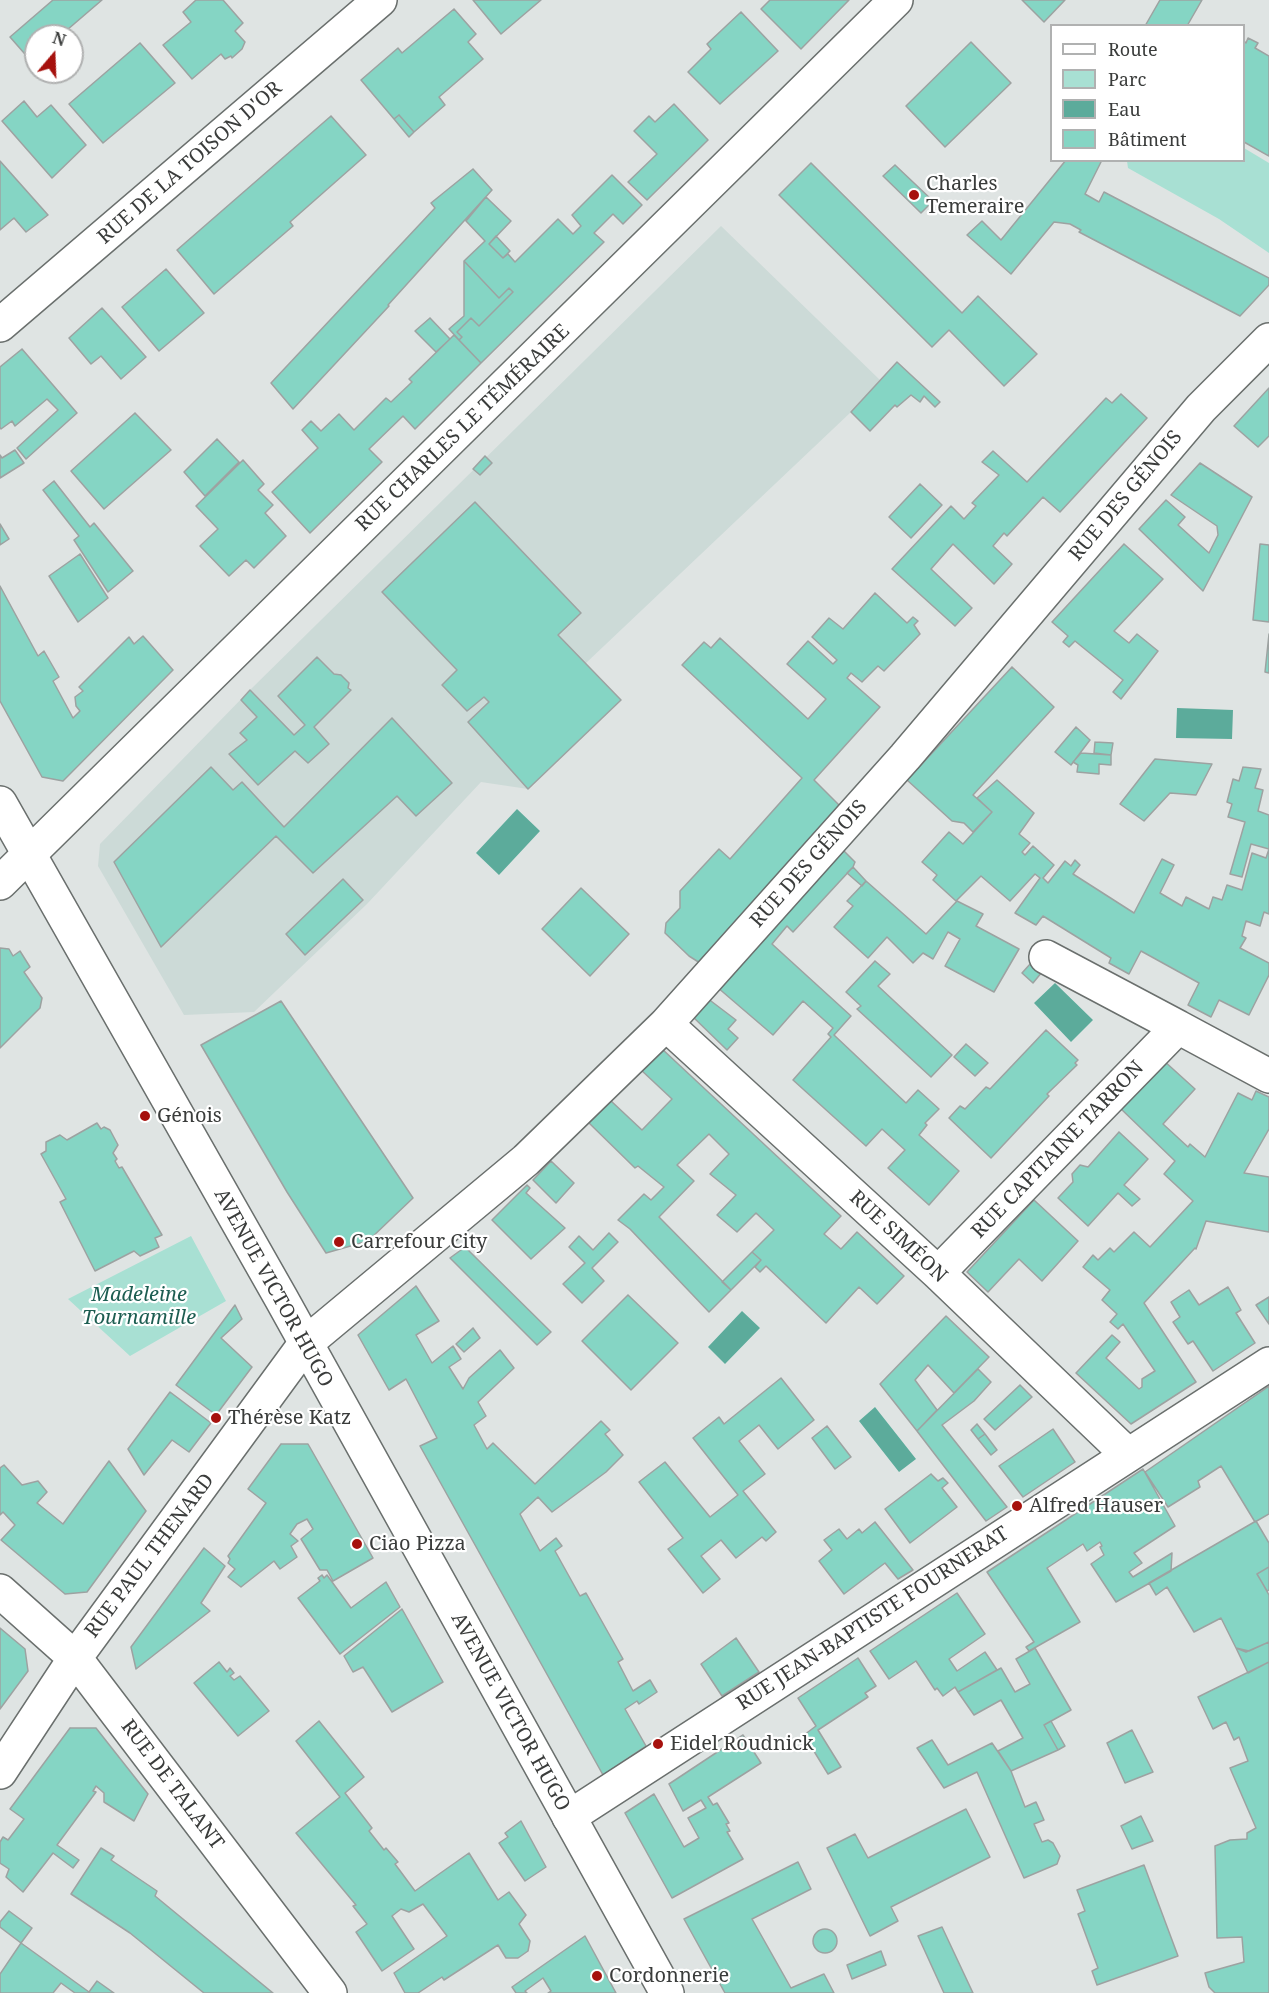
<!DOCTYPE html>
<meta charset="utf-8">
<style>
body{margin:0}
#map{position:relative;width:1269px;height:1993px;overflow:hidden;background:#dfe4e3;font-family:"Noto Serif",serif}
canvas{display:block}
.legend{position:absolute;left:1050px;top:24px;width:195px;height:138px;box-sizing:border-box;background:#fff;border:2px solid #b0b1b1;margin:0;padding:8px 10px;list-style:none;font-size:18px;color:#3a3c3b}
.legend li{display:flex;align-items:center;gap:12px;height:30px}
.legend b{width:30px;border:2px solid #b0b1b1}
.north{position:absolute;left:24px;top:24px;width:60px;height:60px;box-sizing:border-box;background:#fff;border:2px solid #b0b1b1;border-radius:50%;rotate:19deg;font-size:16px;font-weight:700;line-height:24px;text-align:center;color:#3a3c3b}
.north::after{content:'';display:block;margin:auto;width:21px;height:27px;background:#a6110d;clip-path:polygon(50% 0,100% 100%,50% 72%,0 100%)}
</style>
<div id="map">
<canvas width="1269" height="1993"></canvas>
<ul class="legend">
<li><b style="height:8px;background:#fff"></b>Route</li>
<li><b style="height:16px;background:#a8e0d3"></b>Parc</li>
<li><b style="height:16px;background:#5cab9b"></b>Eau</li>
<li><b style="height:16px;background:#85d5c4"></b>Bâtiment</li>
</ul>
<div class="north">N</div>
</div>
<script>
const ctx = document.querySelector('canvas').getContext('2d');
ctx.lineJoin = 'round';
function paint(path, color) {
  ctx.fillStyle = color;
  ctx.fill(path, 'evenodd');
}
function toPath(rows) {
  const path = new Path2D();
  for (const r of rows) {
    if (r.length === 3) {
      path.moveTo(r[0] + r[2], r[1]);
      path.arc(r[0], r[1], r[2], 0, 2 * Math.PI);
      continue;
    }
    path.moveTo(r[0], r[1]);
    for (let i = 2; i < r.length; i += 2) path.lineTo(r[i], r[i + 1]);
  }
  return path;
}
function strokePath(path, color, width, dash) {
  ctx.strokeStyle = color;
  ctx.lineWidth = width;
  ctx.lineCap = dash ? 'butt' : 'round';
  ctx.setLineDash(dash || []);
  ctx.stroke(path);
}
function drawText(font, color, halo, rows, align = 'center') {
  ctx.font = font + ' "Noto Serif",serif';
  ctx.lineWidth = 4.5;
  ctx.setLineDash([]);
  ctx.textBaseline = 'middle';
  ctx.strokeStyle = halo;
  ctx.fillStyle = color;
  for (const [text, x, y, turn = 0] of rows) {
    ctx.save();
    ctx.translate(x, y);
    ctx.rotate((+turn || 0) * Math.PI / 180);
    ctx.textAlign = isNaN(turn) ? turn : align;
    if (halo) ctx.strokeText(text, 0, 0);
    ctx.fillText(text, 0, 0);
    ctx.restore();
  }
}
paint(toPath([
 [721,226,880,380,851,412,586,663,621,700,528,789,481,782,367,904,254,1012,184,1015,98,866,100,844,250,690]
]), '#ccdad7');
paint(toPath([
 [1244,148,1269,163,1269,253,1219,219,1128,168,1127,161,1244,160],
 [191,1236,226,1301,130,1356,68,1299]
]), '#a8e0d3');
paint(toPath([
 [1177,708,1233,710,1232,739,1176,738],
 [517,809,540,831,499,875,476,853],
 [1055,983,1093,1020,1071,1042,1034,1003],
 [742,1311,760,1328,725,1364,708,1347],
 [875,1407,916,1459,899,1472,859,1421]
]), '#5cab9b');
const building = toPath([
 [53,0,102,0,60,36,36,36,36,57,31,61,10,37,53,0],
 [196,0,223,0,243,23,235,31,245,42,242,49,232,58,231,56,225,59,221,54,192,79,163,45,191,22,183,12,196,0],
 [473,0,541,0,501,34,473,0],
 [770,0,849,0,801,49,761,9,770,0],
 [1022,0,1065,0,1044,22,1022,0],
 [1160,0,1202,0,1187,26,1145,26,1160,0],
 [454,9,476,34,468,42,483,59,439,97,445,105,414,132,399,115,394,119,361,80,398,48,402,53,454,9],
 [741,12,778,51,720,104,688,72,711,49,707,44,741,12],
 [1248,38,1258,43,1255,48,1269,56,1269,156,1244,142,1244,41,1246,43,1248,38],
 [971,42,1011,83,945,147,906,106,971,42],
 [140,43,175,83,103,143,69,104,140,43],
 [24,101,37,117,51,105,86,145,52,178,2,121,24,101],
 [674,104,708,140,647,200,628,182,657,154,634,131,649,116,655,122,674,104],
 [399,115,414,132,409,137,394,119,399,115],
 [331,116,366,155,290,222,293,226,214,294,177,250,331,116],
 [1066,160,1102,160,1085,194,1099,202,1104,192,1269,278,1269,285,1240,316,1079,232,1081,230,1070,224,1054,222,1011,274,967,235,982,221,1001,240,1066,160],
 [0,161,48,215,26,232,14,218,0,230,0,161],
 [811,163,962,313,978,296,1037,354,1004,386,949,330,932,347,779,195,811,163],
 [895,165,933,201,921,213,883,176,895,165],
 [473,169,492,190,388,305,389,306,293,409,271,383,435,208,431,203,473,169],
 [612,175,642,205,623,224,613,214,594,233,604,242,481,363,459,340,462,337,457,332,471,318,479,326,513,292,509,288,499,298,464,261,485,241,466,221,486,197,511,221,489,244,503,258,508,254,515,262,558,219,573,234,581,226,572,215,612,175],
 [496,236,510,251,503,258,489,244,496,236],
 [464,261,499,298,509,288,513,292,479,326,471,318,457,332,462,337,459,340,449,329,464,316,464,261],
 [166,269,204,313,159,351,122,307,166,269],
 [102,308,146,357,121,379,101,356,91,364,69,338,102,308],
 [430,318,450,339,436,352,415,331,430,318],
 [454,335,481,363,415,429,403,416,369,449,382,462,310,533,272,492,318,448,302,430,311,421,321,431,339,414,354,430,386,398,391,402,412,382,409,379,454,335],
 [22,349,77,413,26,459,17,448,58,410,47,399,15,426,12,421,1,429,0,427,0,367,22,349],
 [897,362,940,402,935,407,924,396,920,402,911,395,897,407,895,405,870,431,851,412,897,362],
 [1269,388,1269,436,1258,447,1234,426,1269,388],
 [1121,394,1147,418,1060,512,1043,497,1007,536,1004,533,993,546,1012,564,994,584,953,544,931,569,972,608,955,626,892,569,951,506,964,519,976,506,972,503,999,475,982,462,993,451,1027,482,1106,398,1112,403,1121,394],
 [135,413,171,450,104,509,71,471,135,413],
 [217,439,239,462,205,496,184,472,217,439],
 [15,450,24,463,0,478,0,455,2,458,15,450],
 [485,456,492,463,480,475,473,469,485,456],
 [243,460,264,484,258,490,273,505,265,513,286,536,254,568,246,560,229,576,200,546,218,529,196,506,243,460],
 [1200,463,1252,497,1203,591,1139,529,1166,500,1185,517,1178,525,1209,553,1218,535,1217,526,1171,495,1200,463],
 [54,481,90,527,94,523,133,571,108,592,74,540,79,536,43,490,54,481],
 [920,484,942,505,911,538,889,517,920,484],
 [475,502,581,613,558,635,621,700,528,789,468,722,489,702,484,697,467,711,442,685,457,670,382,592,475,502],
 [0,524,9,539,0,545,0,524],
 [1124,544,1163,579,1114,631,1129,643,1137,634,1158,651,1121,699,1113,692,1123,680,1075,641,1069,647,1063,642,1068,636,1052,622,1124,544],
 [1260,544,1269,545,1269,622,1253,620,1260,544],
 [80,554,108,598,78,622,49,576,80,554],
 [0,586,38,656,44,651,59,677,53,681,73,718,80,711,76,706,75,697,83,691,79,687,129,637,134,644,143,636,173,670,63,781,42,777,0,701,0,586],
 [875,593,907,623,913,617,918,621,914,625,920,634,884,671,878,666,862,682,851,673,847,678,880,707,814,780,841,807,700,963,689,956,665,933,666,923,680,908,680,891,719,849,730,859,802,778,682,665,704,642,711,648,720,638,808,719,826,699,787,664,808,641,833,664,837,660,812,637,829,618,843,629,875,593],
 [1269,634,1269,673,1265,672,1269,634],
 [317,657,334,674,341,675,349,683,348,688,351,690,314,727,329,744,308,763,295,751,258,785,229,754,247,740,240,733,257,717,241,700,250,690,294,735,305,725,278,696,317,657],
 [1012,667,1054,707,973,795,992,812,973,832,964,823,952,821,907,780,1012,667],
 [392,718,452,783,416,816,397,796,313,873,276,836,161,947,114,862,211,767,233,790,242,782,284,827,392,718],
 [1076,727,1090,740,1071,765,1055,752,1076,727],
 [1095,742,1113,743,1111,755,1094,753,1095,742],
 [1081,753,1111,755,1111,765,1099,764,1099,774,1077,772,1078,765,1073,762,1081,753],
 [1155,759,1212,764,1196,795,1170,793,1144,821,1120,804,1155,759],
 [1243,767,1261,769,1255,788,1263,790,1258,811,1269,815,1269,914,1264,912,1260,926,1246,921,1242,936,1246,938,1240,948,1269,963,1269,975,1249,1015,1219,1000,1211,1017,1188,1005,1199,983,1141,951,1129,974,1109,963,1111,958,1043,916,1036,925,1015,913,1040,878,1035,874,1010,901,981,876,956,901,933,880,937,875,922,862,949,832,963,844,992,812,977,798,997,780,1034,813,1019,834,1030,843,1022,852,1025,855,1033,846,1054,865,1043,878,1048,883,1065,861,1071,866,1075,860,1080,865,1073,874,1134,913,1162,859,1174,865,1160,893,1182,906,1186,897,1209,909,1213,897,1222,900,1227,885,1242,890,1252,853,1266,858,1269,849,1251,844,1242,877,1230,874,1245,822,1228,817,1232,804,1227,802,1233,779,1239,781,1243,767],
 [843,850,855,862,853,867,793,932,787,926,772,944,851,1016,834,1035,906,1103,918,1090,939,1109,925,1123,927,1125,919,1135,959,1171,929,1205,888,1168,905,1150,882,1129,866,1146,793,1080,831,1037,828,1034,833,1028,803,1001,773,1035,717,987,843,850],
 [853,867,866,881,862,886,847,873,853,867],
 [343,879,363,900,305,955,286,934,343,879],
 [866,881,926,934,957,901,983,914,976,926,1019,949,994,992,945,966,960,939,948,932,933,959,923,953,913,963,887,937,868,958,834,927,853,906,847,901,866,881],
 [581,888,629,934,590,976,542,929,581,888],
 [0,948,9,949,13,956,20,951,30,967,24,972,42,998,40,1008,0,1048,0,948],
 [875,961,890,974,878,986,952,1055,931,1077,857,1009,861,1006,846,992,875,961],
 [1031,963,1042,972,1033,983,1022,973,1031,963],
 [707,998,736,1020,728,1029,738,1038,727,1050,691,1015,707,998],
 [281,1001,413,1198,368,1241,326,1253,287,1192,201,1045,281,1001],
 [1046,1030,1078,1060,1075,1063,1077,1065,1047,1094,1049,1096,991,1158,949,1118,960,1106,965,1109,986,1087,990,1089,1046,1030],
 [966,1044,988,1063,975,1076,954,1057,966,1044],
 [661,1048,841,1216,824,1234,841,1249,857,1232,904,1276,877,1304,859,1287,826,1323,766,1266,760,1272,755,1267,761,1260,752,1252,774,1230,756,1213,737,1232,717,1215,736,1195,710,1174,729,1154,709,1134,677,1165,694,1181,659,1217,731,1290,709,1312,630,1229,618,1220,644,1194,651,1200,664,1187,638,1166,635,1168,588,1122,610,1100,642,1130,672,1099,640,1069,661,1048],
 [1163,1060,1195,1089,1163,1124,1188,1147,1190,1144,1205,1157,1238,1093,1252,1100,1256,1091,1269,1097,1269,1129,1244,1173,1269,1177,1269,1232,1206,1221,1196,1249,1195,1248,1144,1303,1196,1382,1131,1424,1076,1373,1112,1335,1120,1342,1106,1358,1139,1389,1142,1387,1142,1379,1155,1371,1123,1324,1118,1329,1110,1322,1117,1314,1102,1300,1110,1290,1083,1267,1093,1255,1098,1260,1110,1248,1114,1252,1134,1232,1150,1247,1193,1201,1164,1174,1175,1161,1119,1107,1163,1060],
 [97,1123,101,1129,104,1127,110,1130,118,1145,113,1153,117,1159,115,1161,119,1168,122,1167,162,1235,155,1238,159,1247,140,1256,134,1251,95,1271,60,1202,66,1199,41,1154,46,1151,46,1142,60,1135,67,1140,97,1123],
 [1119,1132,1148,1159,1124,1185,1140,1199,1132,1206,1118,1193,1088,1226,1058,1198,1073,1182,1072,1174,1080,1165,1088,1167,1119,1132],
 [551,1161,574,1183,556,1203,533,1180,551,1161],
 [527,1185,530,1188,526,1193,565,1228,531,1259,492,1220,527,1185],
 [1034,1200,1078,1241,1042,1281,1019,1259,988,1292,967,1272,1034,1200],
 [609,1233,618,1242,592,1268,604,1281,582,1303,563,1284,585,1263,569,1247,579,1236,593,1250,609,1233],
 [465,1247,551,1332,537,1345,450,1258,465,1247],
 [752,1252,761,1260,731,1290,722,1282,752,1252],
 [416,1286,439,1321,416,1335,432,1363,453,1346,461,1359,449,1367,463,1389,469,1378,500,1350,514,1368,478,1402,486,1416,474,1425,487,1449,493,1443,535,1484,601,1421,610,1430,605,1434,623,1455,606,1472,552,1512,538,1497,520,1514,540,1551,556,1538,562,1546,555,1551,580,1596,586,1593,623,1659,618,1662,633,1691,650,1680,657,1692,639,1704,637,1701,625,1709,646,1746,603,1775,420,1446,437,1438,406,1379,389,1390,358,1335,416,1286],
 [1228,1287,1241,1310,1236,1313,1255,1343,1213,1371,1193,1341,1188,1344,1173,1322,1180,1317,1171,1302,1189,1290,1199,1305,1228,1287],
 [628,1295,678,1343,631,1390,582,1341,628,1295],
 [1269,1297,1269,1324,1256,1305,1269,1297],
 [235,1305,242,1319,221,1338,252,1367,216,1415,176,1385,235,1305],
 [946,1316,989,1357,954,1393,928,1365,915,1380,937,1410,917,1431,880,1384,946,1316],
 [473,1328,480,1338,464,1352,456,1344,473,1328],
 [978,1369,991,1382,974,1401,942,1425,1007,1507,986,1521,917,1431,978,1369],
 [781,1378,814,1420,778,1449,759,1425,739,1441,765,1474,743,1491,776,1532,766,1541,762,1537,736,1558,721,1540,701,1556,720,1579,703,1593,668,1549,683,1538,639,1482,665,1462,710,1517,738,1495,693,1438,719,1417,724,1424,781,1378],
 [1020,1385,1032,1397,995,1430,984,1419,1020,1385],
 [1269,1386,1269,1514,1255,1522,1221,1466,1198,1481,1200,1487,1168,1507,1145,1472,1269,1386],
 [170,1392,211,1423,189,1452,172,1440,144,1475,128,1449,170,1392],
 [977,1424,985,1434,978,1439,971,1430,977,1424],
 [827,1426,851,1457,835,1469,812,1438,827,1426],
 [1053,1429,1075,1462,1023,1497,999,1466,1053,1429],
 [985,1434,997,1450,991,1455,978,1439,985,1434],
 [281,1444,308,1444,373,1558,333,1581,327,1570,320,1570,301,1539,313,1529,307,1519,297,1524,290,1534,298,1541,291,1546,297,1557,280,1569,274,1561,241,1587,228,1577,235,1569,228,1563,230,1559,228,1556,266,1503,248,1489,281,1444],
 [109,1461,146,1511,87,1592,65,1594,1,1540,15,1525,3,1512,0,1515,0,1468,4,1465,22,1485,38,1481,47,1492,37,1503,63,1524,109,1461],
 [1143,1469,1175,1526,1134,1553,1142,1563,1129,1572,1133,1577,1172,1553,1171,1571,1116,1602,1091,1564,1104,1555,1100,1547,1102,1546,1100,1542,1087,1551,1083,1544,1047,1568,1080,1622,1029,1651,1026,1647,1034,1642,987,1572,1143,1469],
 [931,1474,938,1481,943,1478,948,1483,942,1488,957,1507,910,1543,885,1509,931,1474],
 [1256,1521,1269,1543,1269,1567,1257,1574,1269,1595,1269,1642,1246,1652,1236,1648,1221,1618,1194,1632,1167,1587,1156,1595,1149,1583,1256,1521],
 [875,1522,913,1570,898,1579,885,1563,844,1594,819,1561,832,1550,824,1540,839,1529,847,1539,859,1529,862,1533,875,1522],
 [204,1548,225,1566,201,1603,210,1611,136,1669,131,1647,204,1548],
 [1269,1567,1269,1590,1267,1591,1257,1574,1269,1567],
 [322,1575,324,1578,327,1575,351,1608,386,1582,400,1607,340,1654,298,1598,320,1581,318,1578,322,1575],
 [957,1593,985,1634,949,1659,957,1671,985,1652,997,1670,958,1692,955,1687,943,1696,937,1688,935,1690,916,1661,889,1679,870,1651,957,1593],
 [402,1609,443,1682,392,1712,363,1667,353,1672,344,1656,402,1609],
 [0,1628,25,1649,28,1671,0,1709,0,1628],
 [736,1638,759,1672,722,1696,701,1664,736,1638],
 [1269,1642,1269,1662,1248,1673,1236,1648,1249,1651,1269,1642],
 [1035,1648,1071,1710,1044,1725,1058,1750,1011,1771,998,1751,1023,1738,1001,1700,974,1715,958,1692,1001,1668,1015,1692,1030,1684,1016,1659,1035,1648],
 [858,1658,876,1686,865,1693,868,1697,818,1730,841,1767,828,1774,804,1735,816,1726,798,1698,858,1658],
 [219,1662,227,1672,230,1668,234,1673,230,1676,234,1680,240,1676,269,1711,238,1736,194,1683,219,1662],
 [1269,1662,1269,1993,1215,1993,1209,1987,1205,1973,1244,1962,1242,1937,1217,1938,1215,1846,1230,1840,1247,1839,1247,1833,1256,1828,1230,1768,1248,1761,1239,1737,1234,1740,1226,1722,1213,1729,1198,1697,1269,1662],
 [319,1721,364,1777,345,1793,372,1828,369,1831,384,1850,386,1848,398,1862,395,1864,415,1891,469,1853,498,1900,509,1892,526,1915,519,1924,530,1941,528,1951,518,1958,506,1958,498,1945,444,1980,442,1977,418,1993,405,1993,394,1973,447,1936,423,1904,409,1912,401,1909,392,1916,414,1949,382,1971,356,1932,367,1924,353,1906,356,1905,296,1833,340,1797,296,1741,319,1721],
 [1051,1721,1065,1746,1058,1750,1044,1725,1051,1721],
 [70,1728,96,1728,148,1794,134,1821,104,1802,104,1793,96,1786,93,1791,96,1792,57,1845,79,1860,73,1868,53,1853,23,1892,6,1877,9,1869,0,1863,0,1842,3,1837,8,1840,24,1819,10,1809,70,1728],
 [1132,1730,1153,1772,1125,1783,1107,1743,1132,1730],
 [743,1735,761,1763,708,1797,713,1805,717,1803,729,1823,726,1824,730,1831,727,1832,743,1859,672,1898,625,1813,654,1794,684,1847,699,1838,688,1818,706,1808,701,1800,683,1811,669,1784,743,1735],
 [932,1740,948,1765,992,1743,1011,1771,1025,1807,1036,1802,1044,1820,1034,1824,1042,1842,1048,1840,1053,1843,1060,1856,1057,1864,1024,1878,977,1772,944,1788,917,1748,932,1740],
 [966,1809,990,1857,891,1907,898,1921,870,1936,827,1848,855,1834,868,1858,966,1809],
 [1141,1816,1153,1841,1132,1849,1121,1826,1141,1816],
 [521,1821,546,1867,525,1881,499,1843,508,1837,505,1833,521,1821],
 [101,1848,114,1856,111,1860,157,1891,155,1896,273,1993,204,1993,130,1933,71,1894,101,1848],
 [798,1862,811,1889,752,1919,791,1988,824,1974,834,1993,725,1993,684,1919,798,1862],
 [1144,1865,1178,1956,1097,1985,1092,1971,1098,1968,1078,1914,1085,1911,1077,1890,1144,1865],
 [9,1911,32,1928,21,1943,0,1927,0,1922,9,1911],
 [942,1927,973,1993,944,1993,918,1936,942,1927],
 [825,1941,12],
 [585,1936,616,1993,548,1993,551,1991,543,1978,525,1991,527,1993,516,1993,512,1987,585,1936],
 [21,1943,89,1992,97,1981,114,1993,75,1993,61,1983,53,1993,0,1993,0,1974,21,1943],
 [881,1951,886,1965,852,1979,847,1965,881,1951]
]);
paint(building, '#85d5c4');
strokePath(building, '#9da2a1', 1.5);
const street = toPath([
 [0,325,380,0],
 [0,883,896,0],
 [1046,957,1178,1027],
 [666,1024,938,1273,1127,1454],
 [938,1273,1178,1027,1269,1076],
 [0,1591,75,1658,330,1993],
 [0,1772,75,1658,305,1344,526,1160,666,1024,905,757,1201,408,1269,340],
 [569,1817,1269,1364]
]);
const secondary = toPath([
 [0,803,281,1298,667,1993]
]);
strokePath(street, '#6a6f6d', 36);
strokePath(secondary, '#6a6f6d', 36);
strokePath(street, '#fff', 33);
strokePath(secondary, '#fff', 33);
for (const [x, y, r, color] of [
 [914,195,6,"#a6110d"],
 [145,1116,6,"#a6110d"],
 [339,1242,6,"#a6110d"],
 [216,1418,6,"#a6110d"],
 [1017,1506,6,"#a6110d"],
 [357,1544,6,"#a6110d"],
 [658,1744,6,"#a6110d"],
 [597,1976,6,"#a6110d"]
]) {
  const dot = new Path2D();
  dot.arc(x, y, r, 0, 2 * Math.PI);
  ctx.fillStyle = color;
  ctx.fill(dot);
  strokePath(dot, '#fff', 2);
}
drawText('20px', '#3a3c3b', '#fff', [
 ["RUE DE LA TOISON D'OR",190,163,-41],
 ["RUE CHARLES LE TÉMÉRAIRE",463,428,-44],
 ["RUE DES GÉNOIS",1126,496,-50],
 ["RUE DES GÉNOIS",809,864,-48],
 ["RUE CAPITAINE TARRON",1058,1150,-46],
 ["RUE SIMÉON",898,1237,43],
 ["AVENUE VICTOR HUGO",273,1288,61],
 ["RUE PAUL THENARD",150,1556,-53],
 ["RUE JEAN-BAPTISTE FOURNERAT",873,1619,-33],
 ["AVENUE VICTOR HUGO",510,1712,61],
 ["RUE DE TALANT",172,1785,53]
]);
drawText('20px', '#3a3c3b', '#fff', [
 ["Charles",926,184],
 ["Temeraire",926,207],
 ["Génois",157,1116],
 ["Carrefour City",351,1242],
 ["Thérèse Katz",228,1418],
 ["Alfred Hauser",1029,1506],
 ["Ciao Pizza",369,1544],
 ["Eidel Roudnick",670,1744],
 ["Cordonnerie",609,1976]
], 'left');
drawText('italic 20px', '#1c5d51', '#fff', [
 ["Madeleine",139,1295],
 ["Tournamille",139,1318]
]);
</script>
